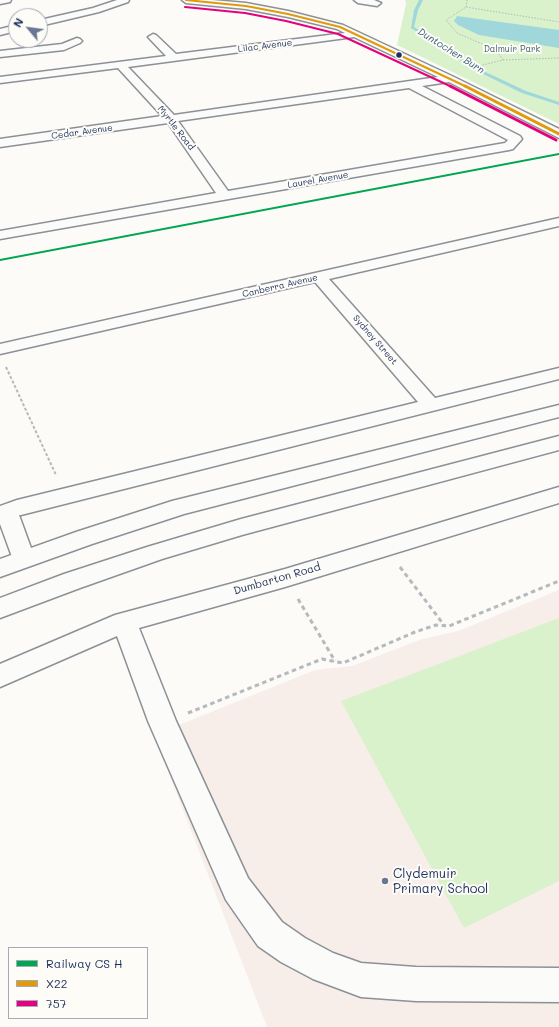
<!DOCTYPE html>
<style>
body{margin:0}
#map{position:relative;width:559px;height:1027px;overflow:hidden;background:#fcfbf8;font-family:Mali,sans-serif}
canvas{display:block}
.legend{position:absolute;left:8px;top:947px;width:140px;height:72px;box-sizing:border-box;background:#fdfcf7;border:1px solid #a3aaba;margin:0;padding:5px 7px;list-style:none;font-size:12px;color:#1b2f5e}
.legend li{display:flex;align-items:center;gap:8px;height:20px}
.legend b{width:20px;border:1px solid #a3aaba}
.north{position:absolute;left:8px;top:8px;width:40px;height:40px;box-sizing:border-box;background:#fdfcf7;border:1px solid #a3aaba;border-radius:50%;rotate:299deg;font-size:11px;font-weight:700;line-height:16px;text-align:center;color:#1b2f5e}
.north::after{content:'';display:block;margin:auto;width:14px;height:18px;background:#6a7694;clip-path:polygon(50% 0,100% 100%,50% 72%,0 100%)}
</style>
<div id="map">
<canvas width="559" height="1027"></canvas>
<ul class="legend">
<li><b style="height:5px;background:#00a651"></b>Railway CS H</li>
<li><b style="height:5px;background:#e19a09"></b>X22</li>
<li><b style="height:5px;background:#e5007d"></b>757</li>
</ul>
<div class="north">N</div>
</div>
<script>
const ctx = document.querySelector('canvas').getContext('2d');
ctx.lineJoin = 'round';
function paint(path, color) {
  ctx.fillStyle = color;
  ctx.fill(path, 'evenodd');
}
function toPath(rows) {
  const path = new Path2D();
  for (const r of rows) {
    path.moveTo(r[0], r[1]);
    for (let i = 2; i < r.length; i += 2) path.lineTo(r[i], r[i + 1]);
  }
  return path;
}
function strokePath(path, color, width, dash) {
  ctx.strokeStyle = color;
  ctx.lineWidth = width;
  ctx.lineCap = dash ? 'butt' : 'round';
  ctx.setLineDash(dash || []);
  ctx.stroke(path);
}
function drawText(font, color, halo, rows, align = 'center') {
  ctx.font = font + ' Mali,sans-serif';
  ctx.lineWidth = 4;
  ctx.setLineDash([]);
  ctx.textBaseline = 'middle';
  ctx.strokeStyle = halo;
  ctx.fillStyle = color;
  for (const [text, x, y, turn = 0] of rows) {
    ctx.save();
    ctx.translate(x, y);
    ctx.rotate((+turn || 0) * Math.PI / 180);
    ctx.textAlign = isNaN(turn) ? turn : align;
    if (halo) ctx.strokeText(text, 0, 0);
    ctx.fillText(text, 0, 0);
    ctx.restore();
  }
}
paint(toPath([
 [559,590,559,1027,267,1027,154,735,315,670,352,666,422,639,458,631]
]), '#f8eee9');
paint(toPath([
 [405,0,559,0,559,124,397,45,406,4],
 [559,618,559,881,464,928,341,701]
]), '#d9f2cb');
paint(toPath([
 [457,16,559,30,559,48,479,35,458,25,454,21]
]), '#9fd7da');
paint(toPath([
 [419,0,423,0,418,10,414,27,479,69,526,91,559,102,559,105,522,93,477,71,411,28,414,10,419,0]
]), '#9fd7da');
const minor = toPath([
 [0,0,11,0,10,2,0,4,0,0],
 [117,0,129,0,128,2,99,12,40,26,40,20,93,8,117,0],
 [182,0,212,0,246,3,288,11,343,25,454,77,559,129,559,138,449,82,422,86,520,136,522,139,513,149,509,150,0,239,0,231,216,193,168,123,0,147,0,139,162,116,118,68,0,83,0,77,166,56,148,37,153,34,156,35,176,54,345,33,337,29,288,17,246,9,186,3,182,0],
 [354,37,438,77,174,115,128,67,354,37],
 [409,88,508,140,505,143,228,191,178,121,409,88],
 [354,0,374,0,381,3,377,6,358,3,354,0],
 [16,25,16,31,0,35,0,29,16,25],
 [77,38,80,39,82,41,80,43,64,50,0,57,0,51,62,44,77,38],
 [559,218,559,226,329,279,435,398,559,368,559,379,21,515,19,515,35,559,31,565,23,568,15,565,0,524,0,506,17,500,418,402,315,282,0,354,0,344,559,218],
 [559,487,559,503,285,587,139,628,176,721,248,878,282,922,305,938,333,953,361,963,416,967,559,968,559,1002,416,1001,361,997,313,979,281,962,258,946,226,900,148,721,117,636,0,687,0,664,115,615,285,569,559,487]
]);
const major = toPath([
 [559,405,559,417,184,514,92,544,0,577,0,559,76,532,172,501,559,405],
 [559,436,559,450,242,535,162,559,80,588,0,618,0,598,64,574,147,547,241,519,559,436]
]);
strokePath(minor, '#8c9097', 3);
strokePath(major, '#8c9097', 3);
strokePath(toPath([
 [466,7,467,0],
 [503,60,496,50,457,33,446,20,466,7,559,22],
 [471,68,503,60,559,58]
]), '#b6b9bd', 1, [1.5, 1.5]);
strokePath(toPath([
 [6,367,56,475]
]), '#b6b9bd', 2, [3, 2]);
strokePath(toPath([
 [400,567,444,625],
 [298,599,335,661],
 [188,713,322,659,343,663,415,632,436,625,449,626,559,581]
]), '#b6b9bd', 3, [4.5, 3.5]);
paint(minor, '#fbfbf9');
paint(major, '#fbfbf9');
strokePath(toPath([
 [186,0,246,6,288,14,340,27,467,87]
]), '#e19a09', 2);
strokePath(toPath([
 [465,86,559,134]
]), '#e19a09', 3);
strokePath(toPath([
 [185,7,245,13,286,21,338,34,452,87]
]), '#e5007d', 2);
strokePath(toPath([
 [450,86,556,140]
]), '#e5007d', 3);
paint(toPath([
 [559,153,559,155,0,261,0,259,559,153]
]), '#00a651');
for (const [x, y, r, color] of [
 [399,55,3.5,"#1b2f5e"],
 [385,881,4,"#6a7694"]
]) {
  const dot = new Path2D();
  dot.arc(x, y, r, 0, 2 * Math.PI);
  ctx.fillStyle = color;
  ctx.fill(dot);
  strokePath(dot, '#fdfcf7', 1.5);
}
drawText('9px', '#1b2f5e', '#fdfcf7', [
 ["Lilac Avenue",265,46,-7],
 ["Myrtle Road",176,128,52],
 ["Cedar Avenue",82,132,-8],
 ["Laurel Avenue",318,180,-10],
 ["Canberra Avenue",280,286,-13],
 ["Sydney Street",375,340,49]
]);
drawText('9px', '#435e70', '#fdfcf7', [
 ["Dalmuir Park",512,49]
]);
drawText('italic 10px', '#375d7f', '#fdfcf7', [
 ["Duntocher Burn",451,51,32]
]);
drawText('11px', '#1b2f5e', '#fdfcf7', [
 ["Dumbarton Road",277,579,-16]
]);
drawText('13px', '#1b2f5e', '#fdfcf7', [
 ["Clydemuir",393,874],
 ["Primary School",393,889]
], 'left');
</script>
